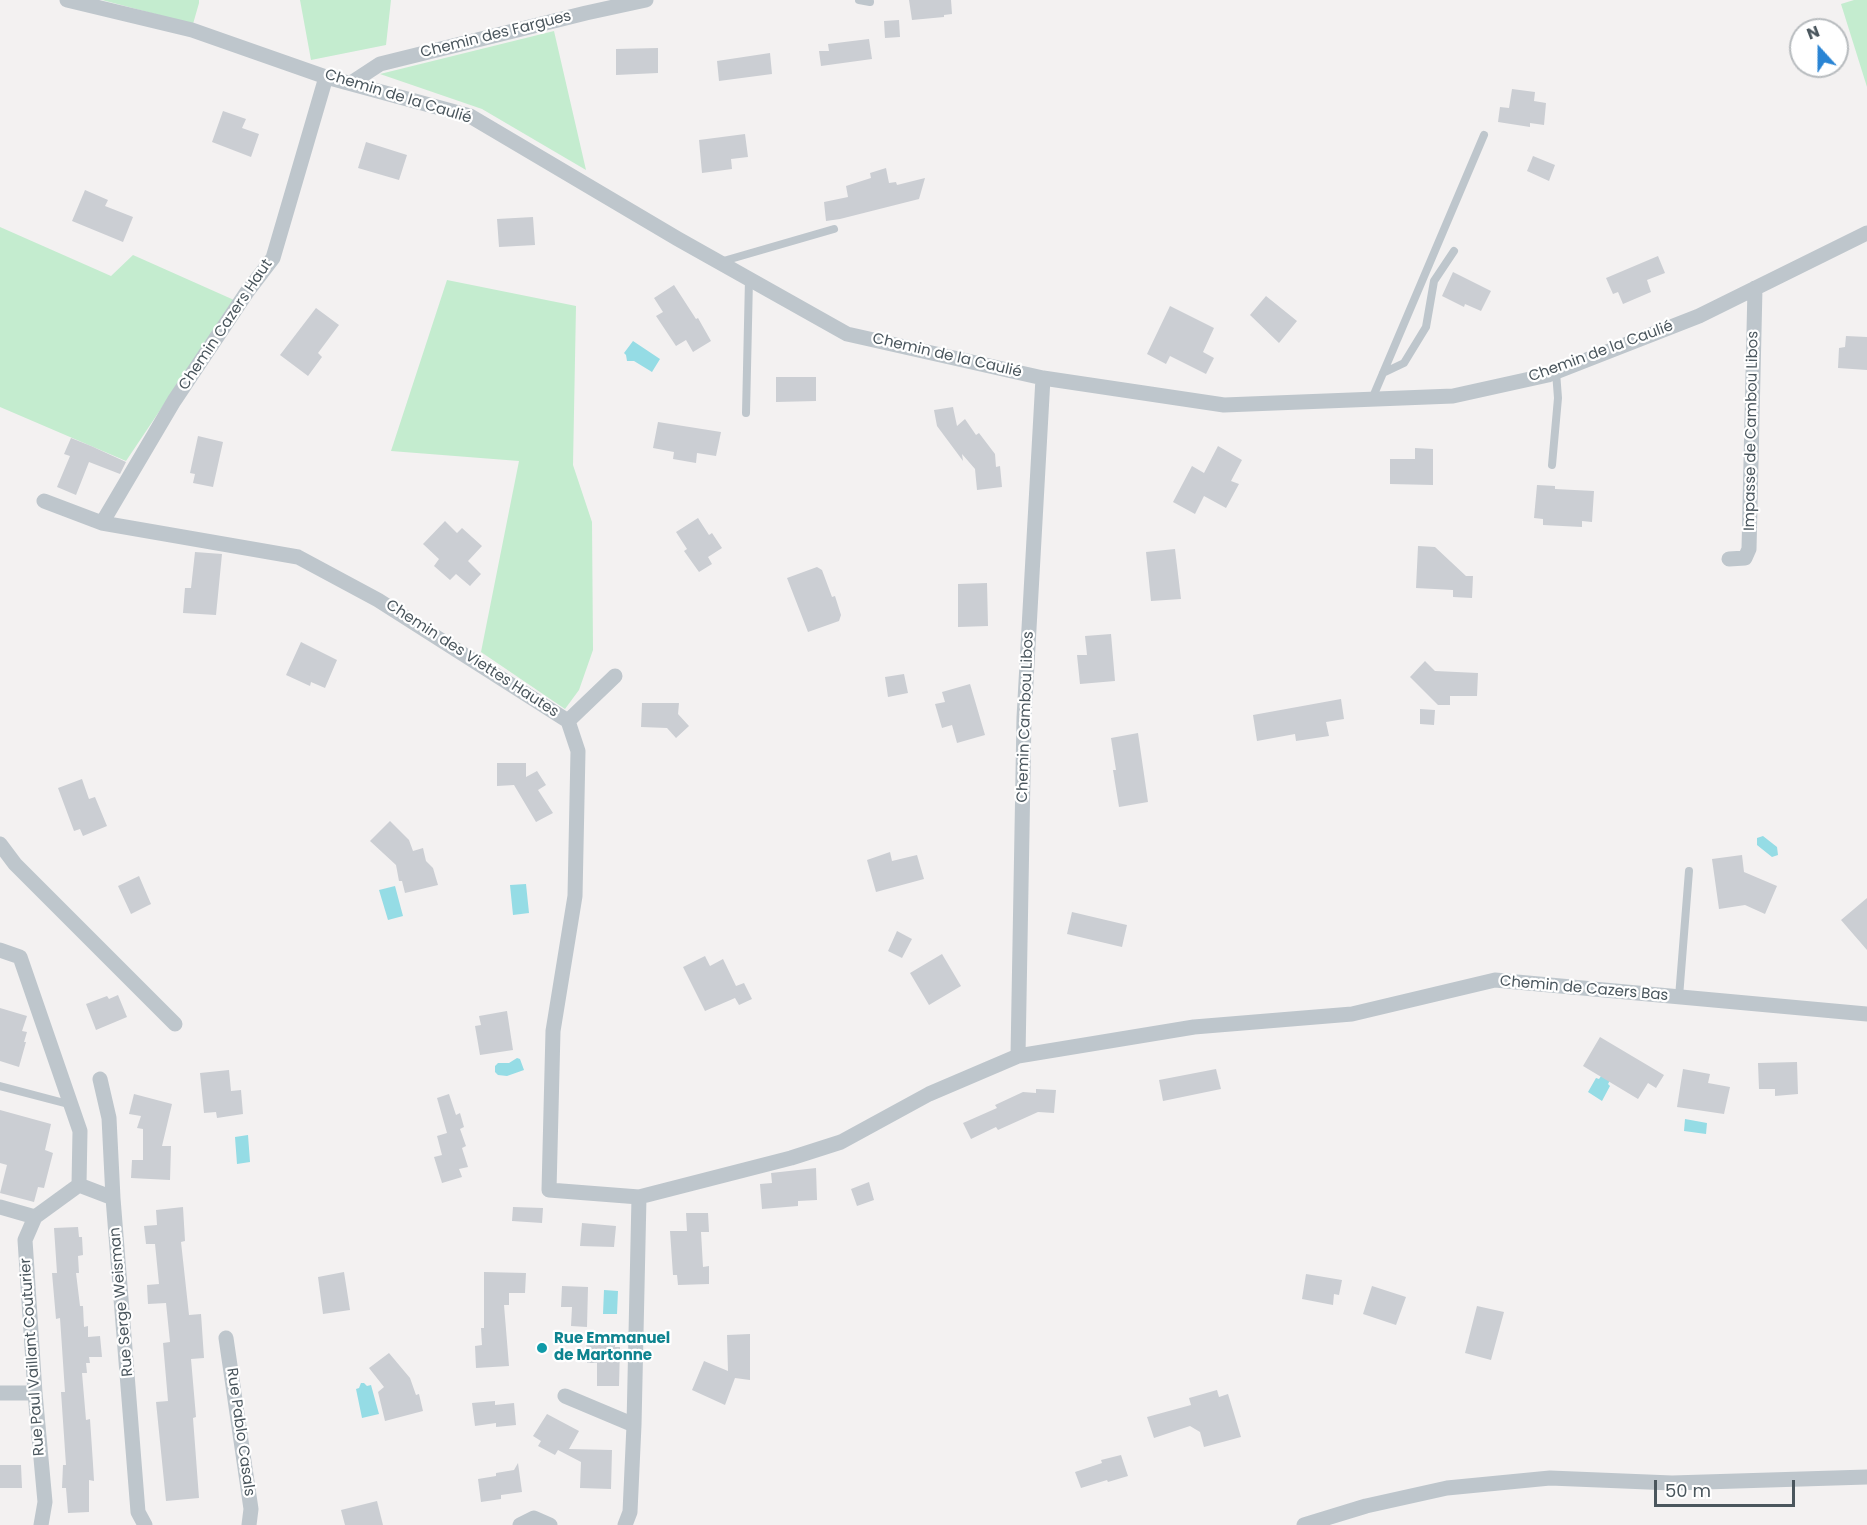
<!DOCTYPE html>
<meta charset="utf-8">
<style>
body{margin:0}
#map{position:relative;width:1867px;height:1525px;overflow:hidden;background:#f3f1f1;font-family:Poppins,sans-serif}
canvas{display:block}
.north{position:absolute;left:1789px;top:18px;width:60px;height:60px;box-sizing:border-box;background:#fff;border:2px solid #b7bbbe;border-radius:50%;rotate:339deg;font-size:16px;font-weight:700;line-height:24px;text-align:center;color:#4a565d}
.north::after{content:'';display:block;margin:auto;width:21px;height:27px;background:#2984d4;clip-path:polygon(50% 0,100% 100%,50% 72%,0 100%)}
.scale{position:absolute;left:1654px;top:1480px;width:141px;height:27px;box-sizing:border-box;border:3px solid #4a565d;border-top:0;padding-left:8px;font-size:18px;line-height:21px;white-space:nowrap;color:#4a565d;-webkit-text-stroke:4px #fff;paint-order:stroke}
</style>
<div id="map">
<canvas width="1867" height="1525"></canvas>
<div class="north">N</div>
<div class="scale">50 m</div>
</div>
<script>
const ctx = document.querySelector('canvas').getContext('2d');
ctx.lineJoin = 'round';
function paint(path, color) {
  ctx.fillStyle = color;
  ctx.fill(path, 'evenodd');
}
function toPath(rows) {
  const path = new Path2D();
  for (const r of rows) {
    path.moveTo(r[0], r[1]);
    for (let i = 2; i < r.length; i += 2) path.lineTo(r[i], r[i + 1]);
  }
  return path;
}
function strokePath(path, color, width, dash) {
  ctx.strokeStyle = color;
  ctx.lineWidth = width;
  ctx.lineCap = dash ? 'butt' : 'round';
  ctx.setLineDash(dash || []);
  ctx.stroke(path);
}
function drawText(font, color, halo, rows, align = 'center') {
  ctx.font = font + ' Poppins,sans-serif';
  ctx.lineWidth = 4.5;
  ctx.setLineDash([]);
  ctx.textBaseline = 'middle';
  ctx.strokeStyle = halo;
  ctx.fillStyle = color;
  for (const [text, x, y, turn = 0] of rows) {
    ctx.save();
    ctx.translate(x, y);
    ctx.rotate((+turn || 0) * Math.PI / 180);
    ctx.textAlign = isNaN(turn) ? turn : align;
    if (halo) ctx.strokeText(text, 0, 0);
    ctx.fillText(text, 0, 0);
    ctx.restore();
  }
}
paint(toPath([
 [102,0,199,0,199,3,193,24],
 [300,0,391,0,386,45,311,60],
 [1854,0,1867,0,1867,87,1841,4],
 [554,31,586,170,482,109,380,74],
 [0,227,111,276,133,255,234,300,126,461,0,407],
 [447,280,576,306,573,465,592,522,593,650,579,690,565,709,481,652,519,461,391,451]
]), '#c4eccf');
paint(toPath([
 [633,341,660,359,652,372,634,361,627,361,626,355,624,353],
 [1763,836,1777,847,1778,855,1772,857,1757,845,1757,838],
 [526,884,529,913,513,915,510,885],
 [395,886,403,916,388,920,379,890],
 [517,1058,520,1059,524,1070,507,1076,498,1075,495,1072,495,1066,498,1063,509,1063],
 [1604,1072,1612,1077,1608,1084,1610,1086,1602,1101,1588,1092,1596,1078,1599,1079],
 [1685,1119,1707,1123,1706,1134,1684,1131],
 [248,1135,250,1162,237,1164,235,1137],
 [604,1290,618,1291,617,1314,603,1314],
 [361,1383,364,1383,367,1386,371,1385,379,1414,362,1418,356,1389,359,1388]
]), '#95dce5');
paint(toPath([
 [909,0,951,0,952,14,944,15,944,17,912,20],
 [899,20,900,37,885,38,884,21],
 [869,39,872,59,821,66,819,51,829,51,828,44],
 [658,48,658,73,616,75,616,49],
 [770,53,772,74,719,81,717,61],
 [1512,89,1535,92,1534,101,1546,103,1544,125,1530,123,1530,127,1498,122,1500,107,1509,108],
 [223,111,246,119,242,128,259,134,251,157,212,142],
 [745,134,748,157,731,159,732,169,702,173,699,140],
 [366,142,407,155,399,180,358,168],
 [1533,156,1555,165,1549,181,1527,171],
 [886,168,889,183,896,182,897,185,925,178,919,199,840,219,826,221,824,202,848,197,846,186,871,178,870,173],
 [85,190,108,200,105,206,133,217,123,242,72,221],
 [533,217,535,245,499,247,497,219],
 [1658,256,1665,273,1647,280,1651,292,1623,304,1618,292,1613,294,1606,278],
 [1453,272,1491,291,1481,311,1465,304,1464,307,1442,296],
 [674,285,696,319,698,318,711,341,693,352,686,340,676,346,656,316,663,312,654,298],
 [1266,296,1297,321,1279,343,1250,315],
 [1170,306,1214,328,1203,352,1214,358,1206,374,1170,356,1166,364,1147,354],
 [316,308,339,325,318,353,322,357,308,376,280,355],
 [1846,336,1867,337,1867,370,1838,368,1839,348,1845,347],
 [776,377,816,377,816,401,776,402],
 [953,407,957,426,965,419,976,435,979,433,995,454,996,467,1000,466,1002,487,977,490,975,469,962,454,963,461,937,426,934,410],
 [658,422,721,432,716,456,697,453,696,463,673,459,674,452,653,448],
 [198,436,223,442,213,487,193,483,195,474,190,473],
 [71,438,91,446,126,462,120,474,89,462,76,495,57,487,70,456,64,454],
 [1218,446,1242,460,1231,481,1239,484,1226,508,1204,496,1195,514,1173,502,1192,466,1204,473],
 [1415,448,1433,449,1433,485,1390,484,1390,459,1415,459],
 [1537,485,1555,486,1555,489,1594,491,1592,522,1582,521,1582,527,1543,525,1543,519,1534,518],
 [698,518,709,535,712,533,722,548,708,557,712,564,699,572,684,551,687,549,676,532],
 [445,521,457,533,462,528,482,546,468,561,481,574,470,586,456,574,450,580,434,566,439,559,423,544],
 [1418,546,1435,547,1466,576,1473,576,1472,598,1453,597,1453,590,1416,588],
 [1175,549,1181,599,1151,601,1146,552],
 [195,552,222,554,216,615,183,613,185,588,191,588],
 [817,567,822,570,832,597,835,596,841,615,839,621,808,632,787,578],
 [987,583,988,626,958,627,958,584],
 [1111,634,1115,681,1080,684,1077,655,1087,655,1085,636],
 [301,642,337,660,325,688,311,682,310,686,286,675],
 [1425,661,1435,671,1478,673,1477,696,1450,696,1450,705,1438,705,1410,677],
 [904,674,908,693,888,697,885,677],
 [970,684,985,735,957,743,952,725,942,728,935,704,945,702,942,692],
 [1341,699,1344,719,1326,722,1329,736,1296,741,1295,734,1257,741,1253,715],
 [642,703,679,703,678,714,689,726,676,738,667,728,641,727],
 [1420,709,1435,710,1434,725,1420,724],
 [1138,733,1148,802,1119,807,1113,770,1116,770,1111,738],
 [497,763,526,763,526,777,537,771,546,785,538,790,553,813,536,822,514,785,497,786],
 [82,779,89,799,95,797,107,826,83,836,80,829,74,831,58,788],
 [390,821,409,840,413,851,423,848,426,861,433,868,438,885,405,893,402,881,399,881,396,865,370,841],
 [890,852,892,861,917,855,924,879,876,892,867,860],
 [1742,855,1744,872,1777,886,1765,914,1745,905,1719,909,1712,859],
 [139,876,151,904,131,914,118,886],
 [1867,898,1867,950,1841,920],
 [1072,912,1127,925,1122,947,1067,934],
 [897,931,912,939,902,958,888,951],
 [942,954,961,986,929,1005,910,973],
 [705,956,710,966,723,959,736,986,744,983,752,999,739,1005,735,998,705,1011,683,967],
 [118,995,127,1017,96,1030,86,1004,107,996,109,999],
 [0,1008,27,1016,22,1031,27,1032,24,1042,26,1042,19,1067,0,1061],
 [507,1011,513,1050,480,1055,475,1026,481,1025,479,1016],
 [1600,1037,1664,1075,1656,1088,1648,1083,1638,1099,1583,1066],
 [1797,1062,1798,1094,1775,1096,1775,1089,1759,1089,1758,1063],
 [1216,1069,1221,1089,1163,1101,1159,1080],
 [1683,1069,1710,1074,1708,1083,1730,1087,1724,1114,1677,1107],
 [229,1070,231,1091,241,1090,243,1114,217,1118,216,1112,204,1113,200,1073],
 [1036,1089,1056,1090,1054,1113,1038,1112,998,1130,996,1127,971,1139,963,1123,997,1108,995,1105,1023,1092,1036,1093],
 [134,1094,172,1104,162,1146,171,1146,170,1180,131,1178,132,1160,143,1160,143,1129,137,1128,141,1116,129,1114],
 [449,1094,456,1115,460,1113,464,1127,460,1129,466,1146,462,1148,468,1167,459,1169,462,1177,442,1183,434,1157,442,1155,437,1136,447,1133,437,1098],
 [0,1110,51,1124,45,1150,53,1153,44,1188,38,1187,34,1202,0,1193,7,1165,0,1163],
 [816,1168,817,1200,798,1201,798,1206,762,1209,760,1184,772,1183,771,1173],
 [869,1182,874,1200,857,1206,851,1189],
 [183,1207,185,1241,181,1242,189,1315,201,1314,204,1358,191,1359,196,1417,193,1418,199,1498,166,1501,156,1402,168,1401,163,1343,170,1342,166,1303,148,1304,147,1285,159,1284,155,1244,146,1244,144,1226,157,1225,156,1210],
 [513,1207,543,1208,542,1223,512,1221],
 [686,1213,708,1213,709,1232,701,1232,703,1267,709,1266,709,1284,678,1285,677,1275,673,1275,670,1231,687,1231],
 [582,1223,616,1226,614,1247,580,1246],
 [78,1227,79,1237,82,1237,83,1255,78,1256,79,1273,76,1273,80,1306,83,1306,84,1327,88,1326,88,1337,100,1336,102,1357,89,1357,90,1363,86,1363,87,1373,82,1373,86,1420,90,1419,93,1464,94,1481,89,1480,89,1512,68,1513,66,1488,62,1488,63,1465,66,1465,61,1392,65,1392,60,1318,56,1319,52,1273,57,1273,54,1228],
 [344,1272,350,1310,323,1314,318,1277],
 [484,1272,526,1273,525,1293,509,1293,509,1305,504,1305,509,1366,476,1368,475,1346,482,1345,481,1328,484,1328],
 [1306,1274,1342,1280,1339,1295,1334,1294,1333,1305,1302,1299],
 [562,1286,588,1287,587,1327,571,1326,572,1307,561,1307],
 [1372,1286,1406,1297,1396,1325,1363,1314],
 [1477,1306,1504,1312,1491,1360,1465,1353],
 [750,1334,750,1380,735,1378,725,1405,692,1390,704,1361,728,1371,727,1335],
 [586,1338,615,1339,615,1347,620,1347,619,1386,597,1386,597,1363,587,1363],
 [389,1353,410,1378,416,1395,419,1394,423,1411,385,1421,378,1392,384,1387,369,1368],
 [1217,1390,1219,1397,1228,1394,1241,1437,1204,1447,1200,1432,1190,1426,1154,1438,1147,1417,1191,1405,1189,1398],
 [495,1401,495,1405,514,1403,516,1425,496,1427,496,1423,475,1426,472,1403],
 [547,1414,579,1431,569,1449,612,1450,611,1489,580,1488,581,1462,558,1450,555,1455,538,1446,541,1441,533,1436],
 [1121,1455,1128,1476,1108,1482,1107,1480,1081,1488,1075,1472,1102,1463,1101,1460],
 [518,1463,522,1492,501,1495,501,1499,481,1502,478,1479,496,1476,496,1473,514,1470],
 [0,1465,21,1465,22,1488,0,1488],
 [377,1501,383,1525,345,1525,341,1510]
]), '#cbced3');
strokePath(toPath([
 [859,0,870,2],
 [720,262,834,229],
 [1383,373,1404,363,1426,327,1434,281,1454,251],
 [1372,399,1484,135],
 [746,413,749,279],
 [1552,465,1558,398,1556,372],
 [1679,997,1689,871],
 [0,1086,72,1105]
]), '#bec6cc', 8);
strokePath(toPath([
 [67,0,192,30,326,77,470,116,678,239,847,334,1043,378,1224,405,1453,396,1548,375,1699,316,1867,233],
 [351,83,380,64,586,13,646,0],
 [44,501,102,523,298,557,378,600,568,721,578,751,575,896,553,1031,549,1190,639,1197,791,1158,841,1142,929,1094,1018,1056,1194,1027,1352,1014,1495,980,1867,1014],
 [102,523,174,401,247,292,273,258,326,77],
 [1729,559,1745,558,1749,549,1755,288],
 [568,721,615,676],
 [0,844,15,864,175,1024],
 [0,950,20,957,80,1131,79,1185,35,1217,25,1240,35,1393,45,1502,41,1525],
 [1018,1056,1024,718,1043,378],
 [100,1079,109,1118,113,1198,138,1512,145,1525],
 [79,1185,113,1198],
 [0,1207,35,1217],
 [226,1338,251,1509,249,1525],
 [0,1393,35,1393],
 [565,1396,634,1425],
 [520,1525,534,1518,550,1525],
 [625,1525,630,1512,634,1425,639,1197],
 [1304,1525,1366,1506,1447,1488,1550,1478,1672,1483,1867,1477]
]), '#bec6cc', 15);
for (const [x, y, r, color] of [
 [542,1348,6,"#0f9aa8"]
]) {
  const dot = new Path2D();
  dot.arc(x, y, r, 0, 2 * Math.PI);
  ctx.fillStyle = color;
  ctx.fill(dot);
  strokePath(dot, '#fff', 2);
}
drawText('15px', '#4a565d', '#fff', [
 ["Chemin des Fargues",496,35,-14],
 ["Chemin de la Caulié",398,97,17],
 ["Chemin Cazers Haut",226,325,-56],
 ["Chemin de la Caulié",1601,352,-20],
 ["Chemin de la Caulié",947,356,13],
 ["Impasse de Cambou Libos",1752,431,-89],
 ["Chemin des Viettes Hautes",472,659,33],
 ["Chemin Cambou Libos",1026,717,-88],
 ["Chemin de Cazers Bas",1584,989,5],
 ["Rue Serge Weisman",122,1302,-95],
 ["Rue Paul Vaillant Couturier",33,1357,-94],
 ["Rue Pablo Casals",240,1432,82]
]);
drawText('bold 15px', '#0d838f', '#fff', [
 ["Rue Emmanuel",554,1339],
 ["de Martonne",554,1356]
], 'left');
</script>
